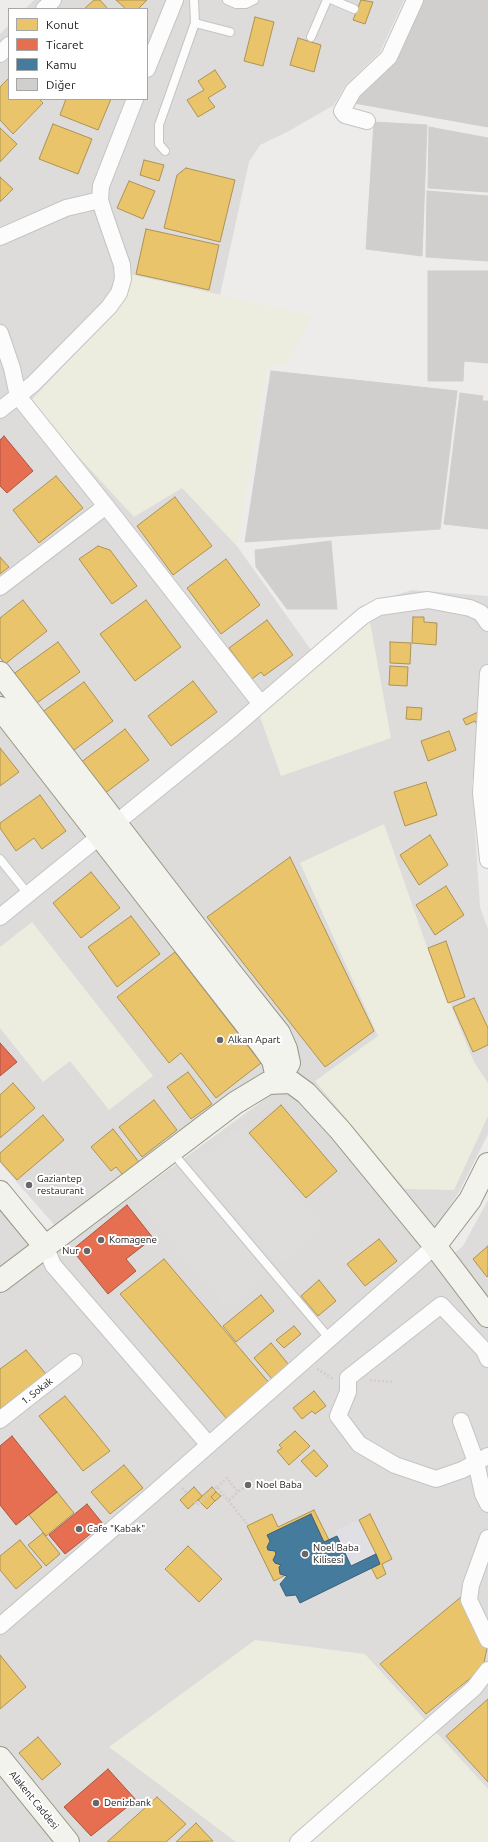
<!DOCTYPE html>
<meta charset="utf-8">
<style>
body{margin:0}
#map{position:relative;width:488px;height:1842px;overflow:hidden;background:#eeecea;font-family:Ubuntu,sans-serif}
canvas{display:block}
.legend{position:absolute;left:8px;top:8px;width:140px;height:92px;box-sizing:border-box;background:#fff;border:1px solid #a6a6a6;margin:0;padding:5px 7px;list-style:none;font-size:12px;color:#202020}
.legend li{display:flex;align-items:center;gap:8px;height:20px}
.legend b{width:20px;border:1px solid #a6a6a6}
</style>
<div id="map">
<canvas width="488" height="1842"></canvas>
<ul class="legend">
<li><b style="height:11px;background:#e9c46a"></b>Konut</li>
<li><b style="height:11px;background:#e76f51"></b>Ticaret</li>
<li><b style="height:11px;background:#457b9d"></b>Kamu</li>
<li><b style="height:11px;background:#d1cfcd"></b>Diğer</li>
</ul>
</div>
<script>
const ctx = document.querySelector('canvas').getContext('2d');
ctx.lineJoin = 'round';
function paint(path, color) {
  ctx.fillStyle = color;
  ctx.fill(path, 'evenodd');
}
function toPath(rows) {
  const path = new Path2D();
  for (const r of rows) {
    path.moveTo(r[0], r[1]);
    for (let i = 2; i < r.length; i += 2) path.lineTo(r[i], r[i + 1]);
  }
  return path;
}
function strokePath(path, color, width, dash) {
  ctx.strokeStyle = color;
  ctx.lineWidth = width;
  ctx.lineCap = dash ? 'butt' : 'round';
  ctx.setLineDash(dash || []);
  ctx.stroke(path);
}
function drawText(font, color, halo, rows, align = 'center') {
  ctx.font = font + ' Ubuntu,sans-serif';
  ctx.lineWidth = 4;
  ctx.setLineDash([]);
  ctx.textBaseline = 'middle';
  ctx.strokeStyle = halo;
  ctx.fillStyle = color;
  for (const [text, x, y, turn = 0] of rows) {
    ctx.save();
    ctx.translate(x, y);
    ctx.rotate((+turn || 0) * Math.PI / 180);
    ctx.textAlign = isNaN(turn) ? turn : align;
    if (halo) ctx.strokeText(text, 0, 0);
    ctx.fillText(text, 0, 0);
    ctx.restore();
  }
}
paint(toPath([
 [34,0,404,0,380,52,345,86,334,105,289,131,260,145,249,162,220,295,124,273,91,337,29,403,182,487,237,546,311,650,361,606,412,590,488,596,488,684,472,783,480,907,488,929,488,1134,459,1192,434,1230,345,1125,313,1083,291,1071,267,1070,233,1093,57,1228,0,1163,0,34,9,25,9,99,147,99,147,9,25,9],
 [291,1089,305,1101,439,1266,463,1246,488,1200,488,1842,0,1842,0,1181,63,1245,115,1209,272,1094]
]), '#dddcdb');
paint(toPath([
 [124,273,312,316,285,366,267,366,237,546,182,488,134,517,29,403,91,337],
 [370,622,391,738,281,776,259,714],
 [384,824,427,947,474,1062,488,1083,488,1116,454,1190,405,1189,315,1081,378,1036,300,863],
 [32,922,153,1076,109,1110,70,1061,43,1082,0,1028,0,947],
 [255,1640,365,1654,488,1789,488,1842,236,1842,109,1747]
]), '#ecedde');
paint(toPath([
 [240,1127,325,1227,280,1265,195,1164],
 [180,1168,265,1270,227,1308,137,1201]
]), '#dedddc');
paint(toPath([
 [359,1520,376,1554,351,1566,335,1531]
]), '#e0dfe4');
const homes = toPath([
 [94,0,100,0,108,9,84,9,94,0],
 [116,0,147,0,138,9,126,9,116,0],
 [361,0,373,2,365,24,353,20,361,0],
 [255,17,274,22,263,66,244,61,255,17],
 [298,38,321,45,314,72,290,65,298,38],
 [215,70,226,87,208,98,215,107,198,117,187,100,204,90,198,81,215,70],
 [9,78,9,99,39,99,43,103,13,134,0,120,0,87,9,78],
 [66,99,111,99,98,130,60,115,66,99],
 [53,124,92,139,78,174,39,159,53,124],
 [0,128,17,144,0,162,0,128],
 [144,160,164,165,159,181,140,175,144,160],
 [186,168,235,180,220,242,164,228,177,175,186,168],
 [0,177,13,189,0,202,0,177],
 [129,181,155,191,143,219,117,208,129,181],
 [146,229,219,245,209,290,136,274,146,229],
 [56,476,83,508,39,543,13,510,56,476],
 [175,497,212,546,173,575,137,526,175,497],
 [98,546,110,550,137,586,112,604,79,559,98,546],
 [0,557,9,567,0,574,0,557],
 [226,559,260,605,221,634,187,588,226,559],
 [23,600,47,631,5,664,0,657,0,618,23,600],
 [146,600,181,647,135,681,100,634,146,600],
 [413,617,424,617,424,622,437,623,436,645,412,643,413,617],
 [267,620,293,655,264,676,261,672,252,679,229,648,267,620],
 [58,642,80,672,34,705,12,675,58,642],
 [390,642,411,643,410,664,390,663,390,642],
 [390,666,408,667,407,686,389,685,390,666],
 [193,681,217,712,171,746,148,716,193,681],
 [84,682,113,721,70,753,41,713,84,682],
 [407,707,422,708,421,720,406,719,407,707],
 [478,712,483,722,477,725,475,721,466,725,463,719,478,712],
 [125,729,149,760,104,794,80,763,125,729],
 [449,731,456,750,428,761,421,741,449,731],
 [0,748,19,772,0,786,0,748],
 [426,782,437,815,405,826,394,792,426,782],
 [40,795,66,831,42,849,34,838,16,851,0,828,0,823,40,795],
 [430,835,448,865,419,885,400,855,430,835],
 [290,857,374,1031,325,1067,207,917,290,857],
 [91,872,120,908,81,938,53,903,91,872],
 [446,886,464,915,435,935,416,905,446,886],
 [131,916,160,954,117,987,88,947,131,916],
 [446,941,465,997,448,1003,428,948,446,941],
 [175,952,261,1063,216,1098,181,1053,169,1063,117,997,175,952],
 [474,998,488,1028,488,1045,473,1052,453,1007,474,998],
 [188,1072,212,1104,191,1119,167,1087,188,1072],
 [13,1083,35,1108,0,1138,0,1095,13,1083],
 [154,1100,177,1130,142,1157,119,1127,154,1100],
 [281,1105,337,1171,306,1198,249,1133,281,1105],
 [43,1115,64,1140,17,1180,0,1161,0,1153,43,1115],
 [113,1129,139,1162,123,1175,116,1167,111,1171,91,1147,113,1129],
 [379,1239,397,1261,365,1286,347,1264,379,1239],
 [488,1246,488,1276,487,1277,473,1259,488,1246],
 [164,1259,270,1384,227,1419,120,1294,164,1259],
 [319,1280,336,1301,318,1316,301,1296,319,1280],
 [261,1295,274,1311,236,1342,223,1326,261,1295],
 [294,1326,301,1334,284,1348,276,1340,294,1326],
 [271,1343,289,1365,272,1379,254,1358,271,1343],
 [26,1350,46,1374,0,1409,0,1369,26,1350],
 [314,1391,326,1406,315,1414,312,1411,302,1419,293,1408,314,1391],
 [65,1396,110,1451,83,1471,39,1416,65,1396],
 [295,1431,310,1446,289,1465,277,1451,282,1448,279,1445,295,1431],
 [314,1450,328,1466,316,1477,301,1461,314,1450],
 [124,1465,143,1488,110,1514,91,1492,124,1465],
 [194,1487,202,1496,188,1509,180,1500,194,1487],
 [212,1487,216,1492,211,1497,215,1501,207,1509,198,1500,212,1487],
 [57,1492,74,1513,46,1536,29,1515,57,1492],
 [216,1492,221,1496,215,1501,211,1497,216,1492],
 [314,1510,330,1542,293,1560,298,1569,274,1581,247,1526,272,1514,278,1527,314,1510],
 [370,1514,392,1559,382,1564,386,1574,377,1579,367,1559,376,1554,359,1520,370,1514],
 [43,1533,60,1554,46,1566,28,1545,43,1533],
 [20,1540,42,1567,16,1589,0,1570,0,1556,20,1540],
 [188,1546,222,1579,199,1602,165,1569,188,1546],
 [461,1597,487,1648,483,1668,426,1714,380,1664,461,1597],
 [0,1655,26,1687,0,1709,0,1655],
 [488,1699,488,1782,446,1736,488,1699],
 [38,1737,61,1764,42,1780,19,1753,38,1737],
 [157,1797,186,1824,166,1842,107,1842,157,1797],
 [196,1823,213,1841,176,1842,196,1823]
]);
paint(homes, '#e9c46a');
strokePath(homes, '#ad9354', 1);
const shops = toPath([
 [4,436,33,471,7,493,0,486,0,440,4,436],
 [0,1043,17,1062,0,1076,0,1043],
 [127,1205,153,1238,126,1259,136,1271,108,1294,72,1250,127,1205],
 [12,1436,57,1492,16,1525,0,1505,0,1446,12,1436],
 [87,1504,103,1524,65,1554,49,1535,87,1504],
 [108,1769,136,1800,91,1836,64,1807,108,1769]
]);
paint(shops, '#e76f51');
strokePath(shops, '#ab5742', 1);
const public = toPath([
 [311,1514,324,1542,337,1536,351,1566,376,1554,380,1564,300,1603,296,1595,286,1596,280,1584,287,1576,280,1574,279,1567,281,1565,275,1563,273,1560,276,1554,275,1551,268,1550,267,1547,270,1541,267,1535,311,1514]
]);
paint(public, '#457b9d');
strokePath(public, '#3a6078', 1);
const building = toPath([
 [419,0,488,0,488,127,354,103,392,62,419,0],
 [374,122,427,125,422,256,366,249,374,122],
 [429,127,488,138,488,192,428,188,429,127],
 [427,191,488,196,488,261,426,257,427,191],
 [428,271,488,271,488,363,464,361,463,381,428,381,428,271],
 [271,371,457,391,440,529,245,542,271,371],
 [460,393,483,396,482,401,488,401,488,529,444,524,460,393],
 [331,541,337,609,287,609,256,567,255,550,331,541]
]);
paint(building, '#d1cfcd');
strokePath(building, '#d1cecc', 1);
const lane = toPath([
 [227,0,236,4,246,4,254,0],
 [333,0,354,9],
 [195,23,230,32],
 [311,37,327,0],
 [165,151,159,144,159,125,195,23,194,0],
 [0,859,28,894],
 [172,1152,329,1338]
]);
const street = toPath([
 [44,9,53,0],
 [0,54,9,45],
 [147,69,175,0],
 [367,121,345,115,342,111,353,91,389,57,415,0],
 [0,237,66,208,100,200],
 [0,333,12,368,18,396,106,506],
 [0,410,33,384,109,307,119,293,123,279,122,265,104,213,100,200,101,186,135,99],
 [0,587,106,506,261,704],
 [488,673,481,793,488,860],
 [0,917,232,729,363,616,379,607,428,600,470,608,481,613,488,623],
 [46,1248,53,1265,209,1445],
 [488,1359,484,1350,441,1305,348,1378,348,1392,338,1416,359,1444,395,1465,436,1479,462,1470,488,1456],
 [0,1420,74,1362],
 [461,1421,476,1462,483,1494,488,1504],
 [488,1538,471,1585,469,1600,488,1640],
 [0,1626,153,1494,435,1246],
 [298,1842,474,1688,488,1670]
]);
const secondary = toPath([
 [0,673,232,974,279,1033,286,1049,289,1063,278,1082],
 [0,708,263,1046,273,1060,278,1082],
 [0,1192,46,1248],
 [435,1246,470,1200,488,1164],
 [0,1281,235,1103,268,1083,291,1082,306,1093,340,1130,435,1246,488,1316],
 [0,1758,68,1842]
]);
strokePath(lane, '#c5c4c4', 10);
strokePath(street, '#c5c4c4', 18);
strokePath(secondary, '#959683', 24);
strokePath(toPath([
 [317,1369,333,1379],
 [370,1380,393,1382],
 [217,1487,227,1478,238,1492,245,1487],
 [182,1488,187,1493],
 [229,1500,238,1492],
 [195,1502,197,1505,217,1487,248,1525]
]), '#d6cbc9', 2.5, [2, 2]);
strokePath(lane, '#fcfcfc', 8);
strokePath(street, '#fcfcfc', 16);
strokePath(secondary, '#f3f3ed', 22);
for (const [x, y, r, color] of [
 [220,1040,4,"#686767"],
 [29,1185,4,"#686767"],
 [101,1240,4,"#686767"],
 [87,1251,4,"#686767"],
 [248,1485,4,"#686767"],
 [79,1529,4,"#686767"],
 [305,1554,4,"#686767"],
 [96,1803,4,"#686767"]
]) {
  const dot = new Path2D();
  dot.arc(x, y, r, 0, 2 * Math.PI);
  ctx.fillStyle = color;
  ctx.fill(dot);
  strokePath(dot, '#fff', 1.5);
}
drawText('10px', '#202020', '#fff', [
 ["Alkan Apart",228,1040],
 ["Gaziantep",37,1179],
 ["restaurant",37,1191],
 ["Komagene",109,1240],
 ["Nur",79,1251,"right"],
 ["Noel Baba",256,1485],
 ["Cafe \"Kabak\"",87,1529],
 ["Noel Baba",313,1548],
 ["Kilisesi",313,1560],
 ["Denizbank",104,1803]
], 'left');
drawText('10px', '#202020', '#fff', [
 ["1. Sokak",37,1391,-38],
 ["Alakent Caddesi",34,1800,51]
]);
</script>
